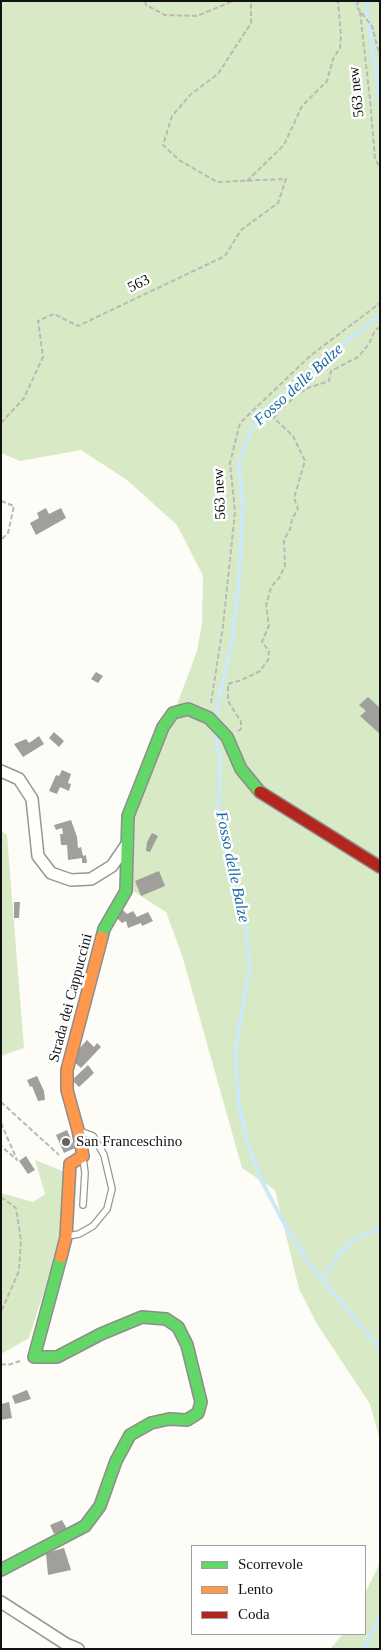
<!DOCTYPE html>
<style>
body{margin:0}
#map{position:relative;width:381px;height:1650px;overflow:hidden;background:#fdfcf7;font-family:"Times New Roman",serif}
canvas{display:block}
.frame{position:absolute;inset:0;border:2px solid #111;pointer-events:none}
.legend{position:absolute;left:191px;top:1545px;width:175px;height:90px;box-sizing:border-box;background:#fff;border:1px solid #a0a0a0;margin:0;padding:6px 9px;list-style:none;font-size:15px;color:#111}
.legend li{display:flex;align-items:center;gap:10px;height:25px}
.legend b{width:25px;border:1px solid #a0a0a0}
</style>
<div id="map">
<canvas width="381" height="1650"></canvas>
<div class="frame"></div>
<ul class="legend">
<li><b style="height:6px;background:#63d668"></b>Scorrevole</li>
<li><b style="height:6px;background:#ff974d"></b>Lento</li>
<li><b style="height:6px;background:#b3261e"></b>Coda</li>
</ul>
</div>
<script>
const ctx = document.querySelector('canvas').getContext('2d');
ctx.lineJoin = 'round';
function paint(path, color) {
  ctx.fillStyle = color;
  ctx.fill(path, 'evenodd');
}
function toPath(rows) {
  const path = new Path2D();
  for (const r of rows) {
    path.moveTo(r[0], r[1]);
    for (let i = 2; i < r.length; i += 2) path.lineTo(r[i], r[i + 1]);
  }
  return path;
}
function strokePath(path, color, width, dash) {
  ctx.strokeStyle = color;
  ctx.lineWidth = width;
  ctx.lineCap = dash ? 'butt' : 'round';
  ctx.setLineDash(dash || []);
  ctx.stroke(path);
}
function drawText(font, color, halo, rows, align = 'center') {
  ctx.font = font + ' "Times New Roman",serif';
  ctx.lineWidth = 5;
  ctx.setLineDash([]);
  ctx.textBaseline = 'middle';
  ctx.strokeStyle = halo;
  ctx.fillStyle = color;
  for (const [text, x, y, turn = 0] of rows) {
    ctx.save();
    ctx.translate(x, y);
    ctx.rotate((+turn || 0) * Math.PI / 180);
    ctx.textAlign = isNaN(turn) ? turn : align;
    if (halo) ctx.strokeText(text, 0, 0);
    ctx.fillText(text, 0, 0);
    ctx.restore();
  }
}
paint(toPath([
 [1,1,380,1,380,1440,370,1404,317,1324,299,1289,275,1190,242,1168,182,955,166,912,125,886,127,838,197,651,202,624,203,576,177,525,127,480,81,450,20,461,1,453],
 [1,831,7,835,24,1048,1,1056],
 [35,1160,65,1172,64,1213,54,1260,29,1338,1,1354,1,1193,33,1202,45,1194],
 [380,1563,380,1649,330,1649,343,1634,365,1634,365,1593]
]), '#d8eac5');
strokePath(toPath([
 [367,1,367,10,380,106],
 [215,718,232,641,239,580,243,506,239,462,251,429,315,366,380,316],
 [215,733,220,760,218,819,229,873,245,925,250,965,235,1052,239,1105,247,1140,261,1180,285,1225,309,1264,380,1348],
 [321,1279,339,1255,353,1241,380,1228],
 [363,1649,380,1617]
]), '#cde8f7', 4);
paint(toPath([
 [46,508,49,514,61,508,66,518,36,535,30,523,39,518,37,513],
 [96,672,103,676,98,683,91,679],
 [368,697,380,708,380,734,360,716,366,711,359,705],
 [54,732,64,741,59,747,49,738],
 [39,736,44,744,23,757,14,744,26,739,29,743],
 [62,770,71,774,68,783,71,784,69,791,60,787,57,794,49,791,56,775,59,776],
 [71,820,77,837,78,848,81,847,83,856,86,855,87,863,82,863,82,858,68,860,67,845,61,845,60,834,63,834,62,828,56,830,54,825],
 [152,833,158,836,150,852,146,851,147,842],
 [159,871,165,886,141,896,135,881],
 [14,902,20,902,19,918,14,918],
 [122,909,127,914,133,911,137,917,148,912,153,921,142,926,141,923,128,928,126,921,122,923,115,916],
 [87,1040,94,1047,97,1043,101,1047,81,1068,72,1060,75,1053],
 [88,1065,94,1073,79,1087,72,1080],
 [37,1076,44,1091,45,1100,38,1101,32,1086,30,1087,27,1080],
 [67,1130,75,1148,64,1153,56,1135],
 [26,1156,35,1170,28,1174,19,1161],
 [27,1390,31,1399,15,1404,12,1396],
 [9,1402,12,1418,1,1420,1,1404],
 [62,1520,67,1529,54,1534,50,1525],
 [64,1548,71,1570,48,1575,46,1553]
]), '#a19f9c');
const lane = toPath([
 [83,1158,85,1173,83,1205],
 [68,1236,79,1234,93,1226,107,1209,112,1189,104,1155,93,1136,80,1131]
]);
const street = toPath([
 [1,771,19,779,32,799,38,856,51,873,71,880,91,879,112,866,127,844],
 [1,1602,66,1644,78,1649]
]);
const fast = toPath([
 [102,937,104,929,126,891,128,816,163,727,173,713,188,709,209,718,227,737,241,769,260,792],
 [1,1570,85,1526,100,1506,116,1461,130,1435,151,1423,169,1419,187,1420,198,1413,201,1402,187,1345,178,1327,166,1319,142,1317,101,1334,57,1357,34,1357,61,1257]
]);
const slow = toPath([
 [61,1257,66,1237,70,1164,83,1156,78,1130,67,1090,67,1070,102,937]
]);
const jam = toPath([
 [260,792,380,867]
]);
strokePath(lane, '#979795', 8);
strokePath(street, '#979795', 14);
strokePath(fast, '#8e8d8b', 14);
strokePath(slow, '#8e8d8b', 14);
strokePath(jam, '#8e8d8b', 14);
strokePath(toPath([
 [145,1,146,5,165,15,197,16,233,1],
 [359,1,356,6,372,26,380,57],
 [360,12,370,99,375,159,380,168],
 [247,181,284,145,302,106,327,81,333,59,340,48,341,36,338,1],
 [1,423,24,398,43,357,38,321,54,314,78,326,225,256,241,230,278,203,286,179,217,182,179,160,163,145,172,116,190,95,218,74,251,23,251,1],
 [1,501,14,506,8,533,1,540],
 [211,703,223,626,235,512,230,463,240,423,310,356,380,303],
 [238,731,241,729,241,722,228,701,228,684,242,680,260,671,268,660,269,651,262,642,269,625,266,606,271,587,279,578,285,566,284,540,290,529,292,519,298,509,294,498,305,461,293,436,274,418,279,411,297,395,308,388,329,381,331,371,358,357,369,344,375,330,380,327],
 [1,1102,59,1155],
 [1,1123,17,1160,1,1146],
 [1,1197,16,1208,21,1240,19,1271,1,1312],
 [1,1364,8,1365,20,1361]
]), '#b9b9b8', 2, [5, 2.5]);
strokePath(lane, '#fffffe', 5.5);
strokePath(street, '#fffffe', 11);
strokePath(fast, '#63d668', 11);
strokePath(slow, '#ff974d', 11);
strokePath(jam, '#b3261e', 11);
for (const [x, y, r, color] of [
 [66,1142,5,"#646362"]
]) {
  const dot = new Path2D();
  dot.arc(x, y, r, 0, 2 * Math.PI);
  ctx.fillStyle = color;
  ctx.fill(dot);
  strokePath(dot, '#fff', 2);
}
drawText('15px', '#111', '#fff', [
 ["563 new",357,92,-96],
 ["563",139,284,-26],
 ["563 new",220,494,-93],
 ["Strada dei Cappuccini",71,998,-75]
]);
drawText('15px', '#111', '#fff', [
 ["San Franceschino",76,1142]
], 'left');
drawText('italic 16px', '#1768a6', '#fff', [
 ["Fosso delle Balze",299,385,-42],
 ["Fosso delle Balze",232,867,78]
]);
</script>
